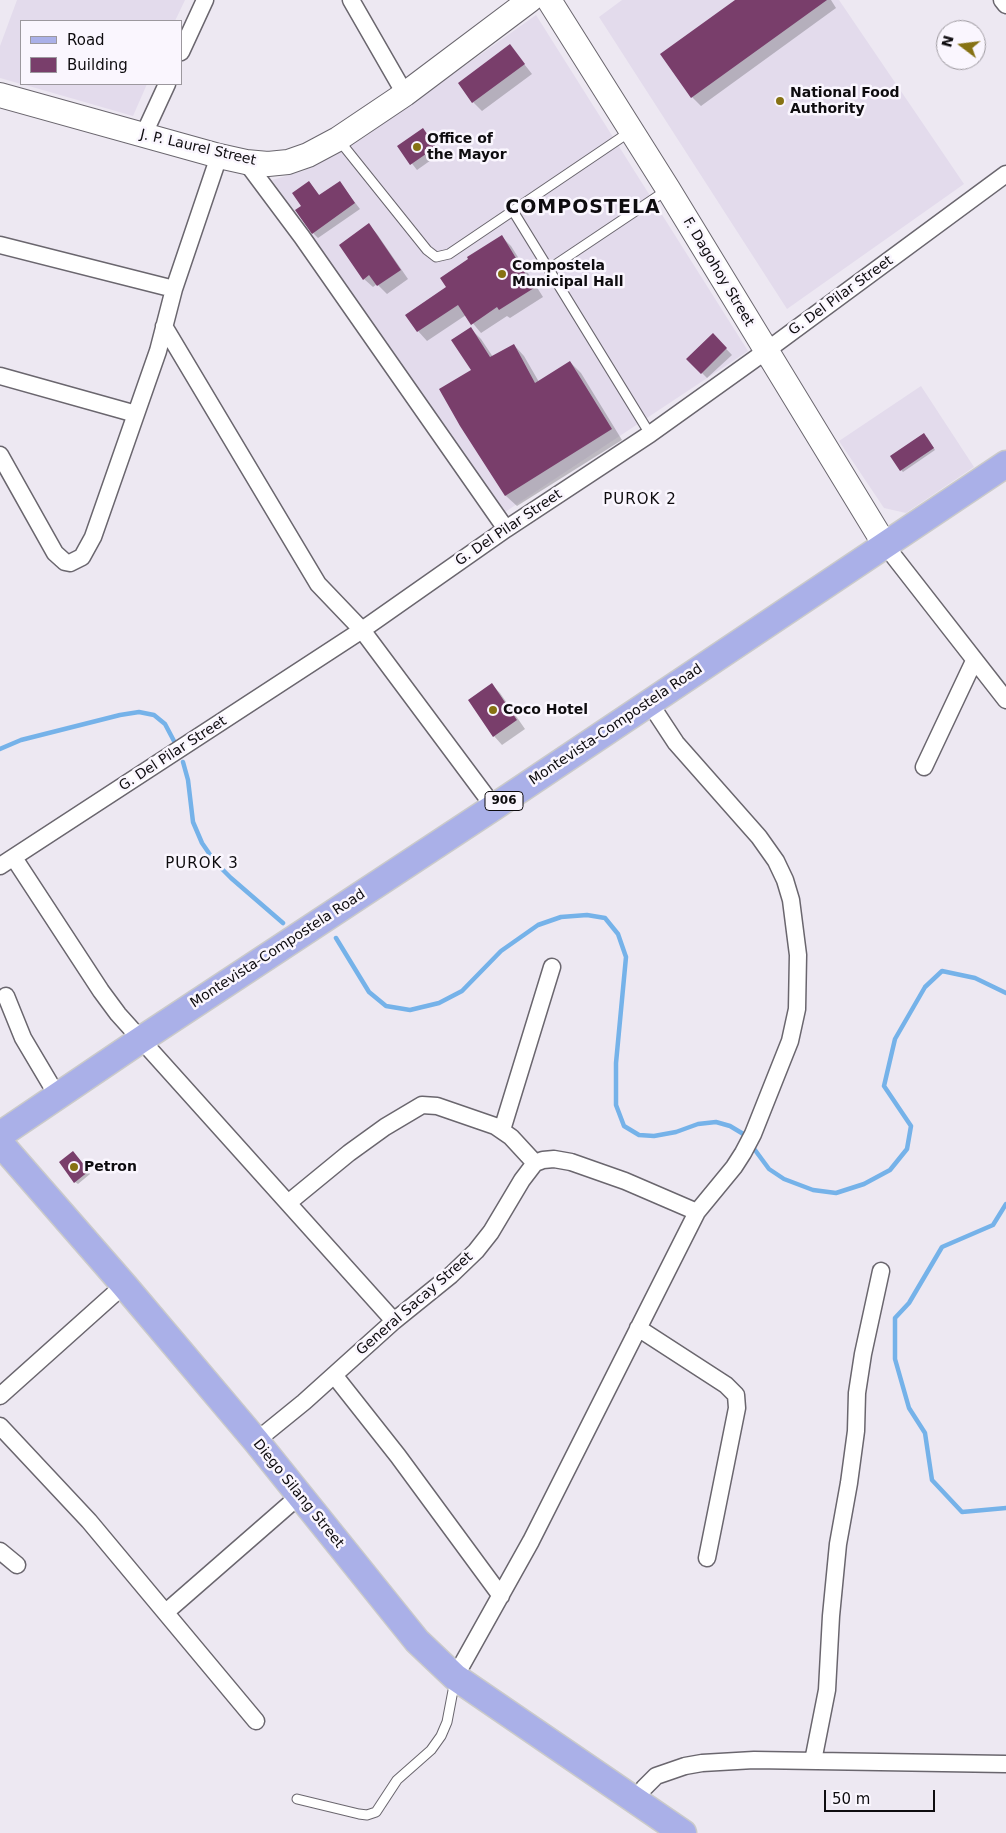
<!DOCTYPE html>
<style>
body{margin:0}
#map{position:relative;width:1006px;height:1833px;overflow:hidden;background:#ede8f2;font-family:"DejaVu Sans",sans-serif}
canvas{display:block}
.legend{position:absolute;left:20px;top:20px;width:162px;height:65px;box-sizing:border-box;background:#faf6fe;border:1px solid #9c989e;margin:0;padding:6px 9px;list-style:none;font-size:15px;color:#0e0c0f}
.legend li{display:flex;align-items:center;gap:10px;height:25px}
.legend b{width:25px;border:1px solid #9c989e}
.north{position:absolute;left:936px;top:20px;width:50px;height:50px;box-sizing:border-box;background:#faf6fe;border:1px solid #9c989e;border-radius:50%;rotate:285deg;font-size:14px;font-weight:700;line-height:20px;text-align:center;color:#0e0c0f}
.north::after{content:'';display:block;margin:auto;width:18px;height:22px;background:#867213;clip-path:polygon(50% 0,100% 100%,50% 72%,0 100%)}
.scale{position:absolute;left:824px;top:1790px;width:111px;height:22px;box-sizing:border-box;border:2px solid #0e0c0f;border-top:0;padding-left:6px;font-size:15px;line-height:18px;white-space:nowrap;color:#0e0c0f;-webkit-text-stroke:4px #faf6fe;paint-order:stroke}
</style>
<div id="map">
<canvas width="1006" height="1833"></canvas>
<ul class="legend">
<li><b style="height:6px;background:#aab0e8"></b>Road</li>
<li><b style="height:14px;background:#793e6b"></b>Building</li>
</ul>
<div class="north">N</div>
<div class="scale">50 m</div>
</div>
<script>
const ctx = document.querySelector('canvas').getContext('2d');
ctx.lineJoin = 'round';
function paint(path, color) {
  ctx.fillStyle = color;
  ctx.fill(path, 'evenodd');
}
function toPath(rows) {
  const path = new Path2D();
  for (const r of rows) {
    path.moveTo(r[0], r[1]);
    for (let i = 2; i < r.length; i += 2) path.lineTo(r[i], r[i + 1]);
  }
  return path;
}
function strokePath(path, color, width, dash) {
  ctx.strokeStyle = color;
  ctx.lineWidth = width;
  ctx.lineCap = dash ? 'butt' : 'round';
  ctx.setLineDash(dash || []);
  ctx.stroke(path);
}
function drawText(font, color, halo, rows, align = 'center') {
  ctx.font = font + ' "DejaVu Sans",sans-serif';
  ctx.lineWidth = 5;
  ctx.setLineDash([]);
  ctx.textBaseline = 'middle';
  ctx.strokeStyle = halo;
  ctx.fillStyle = color;
  for (const [text, x, y, turn = 0] of rows) {
    ctx.save();
    ctx.translate(x, y);
    ctx.rotate((+turn || 0) * Math.PI / 180);
    ctx.textAlign = isNaN(turn) ? turn : align;
    if (halo) ctx.strokeText(text, 0, 0);
    ctx.fillText(text, 0, 0);
    ctx.restore();
  }
}
paint(toPath([
 [17,0,185,0,175,21,21,21,21,84,0,78,0,46],
 [622,0,839,0,964,184,787,309,599,17],
 [536,15,748,351,505,512,272,180,303,171,334,156,366,136],
 [22,84,147,84,133,116],
 [921,386,974,467,906,513,884,508,839,441]
]), '#e3dbec');
paint(toPath([
 [737,0,831,0,836,8,701,106,692,97],
 [510,46,532,74,482,111,473,102],
 [423,130,441,153,417,170,399,147],
 [309,182,320,196,340,183,360,209,318,238,313,233,303,206],
 [369,225,377,234,408,279,387,294,377,284,373,287,364,279],
 [502,237,511,246,543,297,510,318,507,316,481,333,466,315,427,341,418,331,448,288],
 [471,329,481,339,493,357,514,345,524,356,539,382,570,362,581,373,622,440,517,506,506,496,461,425,473,371],
 [713,335,732,355,707,378,688,359],
 [927,437,935,450,903,472,901,470],
 [492,685,500,693,525,729,502,745,494,736],
 [75,1155,90,1174,78,1184,75,1182]
]), '#0003');
strokePath(toPath([
 [0,749,21,740,120,715,139,712,154,715,165,724,174,741],
 [183,762,188,780,193,822,202,843,215,862,231,878,283,923],
 [336,938,369,992,386,1006,410,1010,439,1003,462,991,501,951,538,925,561,917,587,915,605,918,618,934,626,957,616,1063,616,1105,624,1126,639,1135,654,1136,676,1132,698,1124,716,1122,730,1126,745,1135],
 [755,1150,769,1169,784,1179,813,1190,836,1193,864,1184,890,1170,907,1149,911,1126,884,1086,895,1039,925,987,942,971,975,978,1006,993],
 [1006,1204,993,1225,942,1247,909,1303,895,1318,895,1359,909,1408,925,1433,932,1480,962,1512,1006,1508]
]), '#75b2e9', 4.5);
paint(toPath([
 [735,0,827,0,691,98,660,54],
 [510,44,525,64,472,103,458,83],
 [423,128,436,147,410,165,397,146],
 [309,181,319,195,340,181,355,203,312,234,295,210,301,206,292,193],
 [369,223,401,270,377,286,369,275,363,280,339,245],
 [502,235,534,288,499,310,497,307,471,325,458,305,417,332,405,315,446,287,440,278,468,259,467,257],
 [471,327,490,357,514,344,535,383,570,361,612,429,505,496,460,426,439,389,471,370,451,340],
 [713,333,727,348,701,374,686,359],
 [924,433,934,448,900,471,890,456],
 [492,683,517,720,493,737,468,700],
 [73,1151,89,1171,74,1183,59,1162]
]), '#793e6b');
const lane = toPath([
 [338,139,427,250,436,257,449,254,631,131],
 [513,211,650,434],
 [549,269,667,190],
 [297,1799,359,1814,367,1815,376,1812,397,1780,431,1750,441,1736,447,1722,455,1680]
]);
const street = toPath([
 [351,0,405,94],
 [1002,0,1006,5],
 [181,52,205,0],
 [143,136,167,84],
 [246,162,302,237,506,529],
 [0,245,174,289],
 [164,326,318,584,362,630,494,807],
 [0,376,136,414],
 [0,455,55,553,65,562,70,563,82,557,93,537,158,351,174,289,219,156],
 [885,545,1006,700],
 [924,767,974,661],
 [14,858,101,991,118,1014,394,1321],
 [0,866,362,630,506,529,650,434,766,351,1006,174],
 [6,996,23,1038,58,1097],
 [502,1130,552,967],
 [288,1203,349,1153,385,1127,422,1105,437,1106,495,1126,511,1137,535,1163],
 [638,1328,726,1385,736,1395,737,1408,707,1558],
 [334,1375,398,1456,501,1596],
 [0,1396,124,1285],
 [0,1426,89,1521,256,1721],
 [256,1441,304,1402,394,1321,451,1275,476,1251,491,1232,522,1180,535,1163,543,1160,554,1159,571,1162,625,1181,697,1212],
 [0,1551,17,1565],
 [166,1612,299,1496],
 [455,1677,531,1541,697,1212,734,1167,743,1153,753,1134,790,1041,797,1009,798,955,791,900,785,880,776,861,759,837,676,743,649,702],
 [813,1761,827,1690,831,1616,838,1544,849,1483,856,1431,857,1393,863,1354,881,1271],
 [635,1800,644,1788,656,1776,685,1766,702,1763,754,1760,1006,1764]
]);
const secondary = toPath([
 [549,0,668,189,885,545],
 [0,95,219,156,246,162,268,164,288,162,308,155,338,139,405,94,530,0]
]);
const primary = toPath([
 [0,1135,142,1039,494,807,1006,464],
 [0,1143,124,1285,256,1441,417,1641,455,1677,683,1833]
]);
strokePath(lane, '#6a666e', 11);
strokePath(street, '#6a666e', 19);
strokePath(secondary, '#6a666e', 26);
strokePath(primary, '#cacaca', 29);
strokePath(lane, '#fff', 9);
strokePath(street, '#fff', 16);
strokePath(secondary, '#fff', 24);
strokePath(primary, '#aab0e8', 26);
for (const [x, y, r, color] of [
 [780,101,5,"#867213"],
 [417,147,5,"#867213"],
 [502,274,5,"#867213"],
 [493,710,5,"#867213"],
 [74,1167,5,"#867213"]
]) {
  const dot = new Path2D();
  dot.arc(x, y, r, 0, 2 * Math.PI);
  ctx.fillStyle = color;
  ctx.fill(dot);
  strokePath(dot, '#faf6fe', 2);
}
for (const [x, y, w] of [
 [504,801,38]
]) {
  const box = new Path2D();
  box.roundRect(x - w / 2, y - 9.5, w, 19, 4);
  ctx.fillStyle = '#faf6fe';
  ctx.fill(box);
  strokePath(box, '#0e0c0f', 1);
}
drawText('bold 12px', '#0e0c0f', null, [
 ["906",504,801]
]);
drawText('bold 14px', '#0e0c0f', '#faf6fe', [
 ["National Food",790,93],
 ["Authority",790,109],
 ["Office of",427,139],
 ["the Mayor",427,155],
 ["Compostela",512,266],
 ["Municipal Hall",512,282],
 ["Coco Hotel",503,710],
 ["Petron",84,1167]
], 'left');
drawText('14px', '#0e0c0f', '#faf6fe', [
 ["J. P. Laurel Street",198,148,13],
 ["F. Dagohoy Street",718,272,59],
 ["G. Del Pilar Street",841,296,-36],
 ["G. Del Pilar Street",509,528,-34],
 ["Montevista-Compostela Road",616,725,-34],
 ["G. Del Pilar Street",173,754,-33],
 ["Montevista-Compostela Road",278,949,-33],
 ["General Sacay Street",415,1304,-41],
 ["Diego Silang Street",298,1494,51]
]);
ctx.letterSpacing = '1px';
drawText('15px', '#0e0c0f', '#faf6fe', [
 ["PUROK 2",640,500],
 ["PUROK 3",202,864]
]);
ctx.letterSpacing = '0px';
ctx.letterSpacing = '1px';
drawText('bold 19px', '#0e0c0f', '#faf6fe', [
 ["COMPOSTELA",583,208]
]);
ctx.letterSpacing = '0px';
</script>
